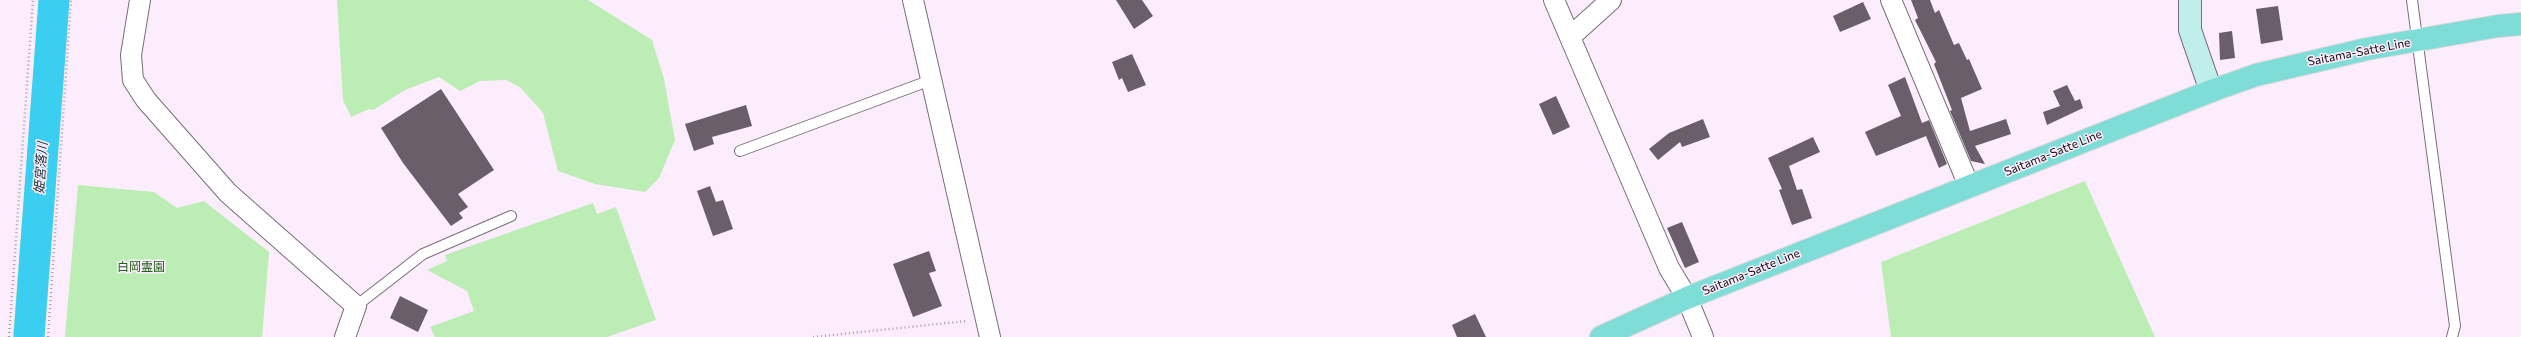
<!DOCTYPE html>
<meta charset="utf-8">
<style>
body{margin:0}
canvas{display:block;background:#fcedfd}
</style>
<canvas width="2521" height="337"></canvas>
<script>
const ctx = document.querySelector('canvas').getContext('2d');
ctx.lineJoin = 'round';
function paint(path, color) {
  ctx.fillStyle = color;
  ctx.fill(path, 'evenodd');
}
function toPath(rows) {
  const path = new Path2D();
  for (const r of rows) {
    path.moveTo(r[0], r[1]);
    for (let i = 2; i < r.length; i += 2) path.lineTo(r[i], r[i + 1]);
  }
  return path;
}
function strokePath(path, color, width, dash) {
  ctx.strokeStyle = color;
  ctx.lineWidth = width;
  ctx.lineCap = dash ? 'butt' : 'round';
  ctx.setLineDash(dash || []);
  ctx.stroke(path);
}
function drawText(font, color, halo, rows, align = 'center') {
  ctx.font = font + ' Commissioner,"Noto Sans JP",sans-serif';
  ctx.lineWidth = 3;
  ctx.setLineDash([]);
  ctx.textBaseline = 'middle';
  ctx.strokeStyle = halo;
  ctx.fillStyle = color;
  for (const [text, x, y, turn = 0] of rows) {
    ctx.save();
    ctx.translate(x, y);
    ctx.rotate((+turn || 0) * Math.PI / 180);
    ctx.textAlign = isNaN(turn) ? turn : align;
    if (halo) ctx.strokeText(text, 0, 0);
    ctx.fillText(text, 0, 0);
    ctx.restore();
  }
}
paint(toPath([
 [39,0,47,0,22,337,13,337],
 [337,0,588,0,652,40,664,79,675,140,659,178,645,192,595,184,558,171,543,113,520,87,506,80,480,81,460,91,439,77,405,90,373,110,369,109,351,117,343,100],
 [2085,181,2155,337,1891,337,1881,262],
 [78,185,154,192,177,208,204,201,269,252,262,337,65,337],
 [593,203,597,214,616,207,656,320,607,337,435,337,430,327,474,311,467,291,427,270,447,261,445,255]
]), '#bcedb5');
strokePath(toPath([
 [29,337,54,0]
]), '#3acef0', 31);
paint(toPath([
 [1116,0,1142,0,1153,16,1134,29],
 [1911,0,1930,0,1935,13,1939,10,1954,45,1959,43,1967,60,1969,59,1982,89,1961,98,1970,131,2006,119,2011,134,1975,146,1985,164,1971,161,1950,111,1952,110,1934,64,1936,62,1915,20,1918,18],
 [1863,2,1871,19,1840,32,1833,16],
 [2278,6,2283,40,2261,44,2256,9],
 [2232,31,2235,58,2220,60,2219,33],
 [1132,54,1146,85,1128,92,1122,78,1119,80,1112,62],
 [1905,77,1922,123,1929,120,1947,164,1939,168,1926,136,1876,156,1865,132,1901,116,1888,85],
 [2067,85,2075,101,2080,99,2083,108,2047,125,2043,112,2060,106,2053,91],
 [441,89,494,170,458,194,468,207,459,213,463,218,451,226,403,163,381,128],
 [1556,96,1570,127,1553,135,1539,104],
 [746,105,752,126,712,137,714,144,694,151,685,124],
 [1703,119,1710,137,1682,147,1680,142,1658,160,1649,149,1669,133],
 [1813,137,1820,152,1789,166,1797,190,1802,189,1812,218,1792,225,1779,190,1782,189,1768,158],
 [710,186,716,202,723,200,733,229,713,236,697,191],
 [1682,222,1699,262,1685,268,1667,228],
 [929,251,936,271,929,273,942,306,913,317,893,264],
 [400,296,428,310,418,332,390,318],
 [1475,314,1486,337,1457,337,1452,325]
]), '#6a5e6b');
const lane = toPath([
 [2412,0,2455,326,2452,337],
 [740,151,931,80],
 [356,306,423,254,511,216]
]);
const street = toPath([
 [140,0,131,55,133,80,146,100,228,193,356,306,345,337],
 [913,0,990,337],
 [1554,0,1669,268,1687,298,1703,337],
 [1891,0,1969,186],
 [1570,37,1611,0]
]);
const secondary = toPath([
 [2190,0,2190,30,2211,91]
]);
const primary = toPath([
 [1601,337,1687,298,2211,91,2256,75,2367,49,2498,26,2521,24]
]);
strokePath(lane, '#7a6d7b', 12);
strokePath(street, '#7a6d7b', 22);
strokePath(secondary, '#7a6d7b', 24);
strokePath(primary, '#d9d8d9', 24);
strokePath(toPath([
 [9,337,33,0],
 [48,337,71,0],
 [813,337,967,321]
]), '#aa9fab', 2.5, [1, 3]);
strokePath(lane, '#fff', 10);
strokePath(street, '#fff', 20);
strokePath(secondary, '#bfeeeb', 22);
strokePath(primary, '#7fddd7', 22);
drawText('12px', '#100b10', '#fcedfd', [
 ["Saitama-Satte Line",2359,52,-11],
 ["Saitama-Satte Line",2053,153,-22],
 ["Saitama-Satte Line",1751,272,-22]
]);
drawText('12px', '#206216', '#fcedfd', [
 ["白岡霊園",141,267]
]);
drawText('italic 13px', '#21393f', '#fcedfd', [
 ["姫宮落川",41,168,-86]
]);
</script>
